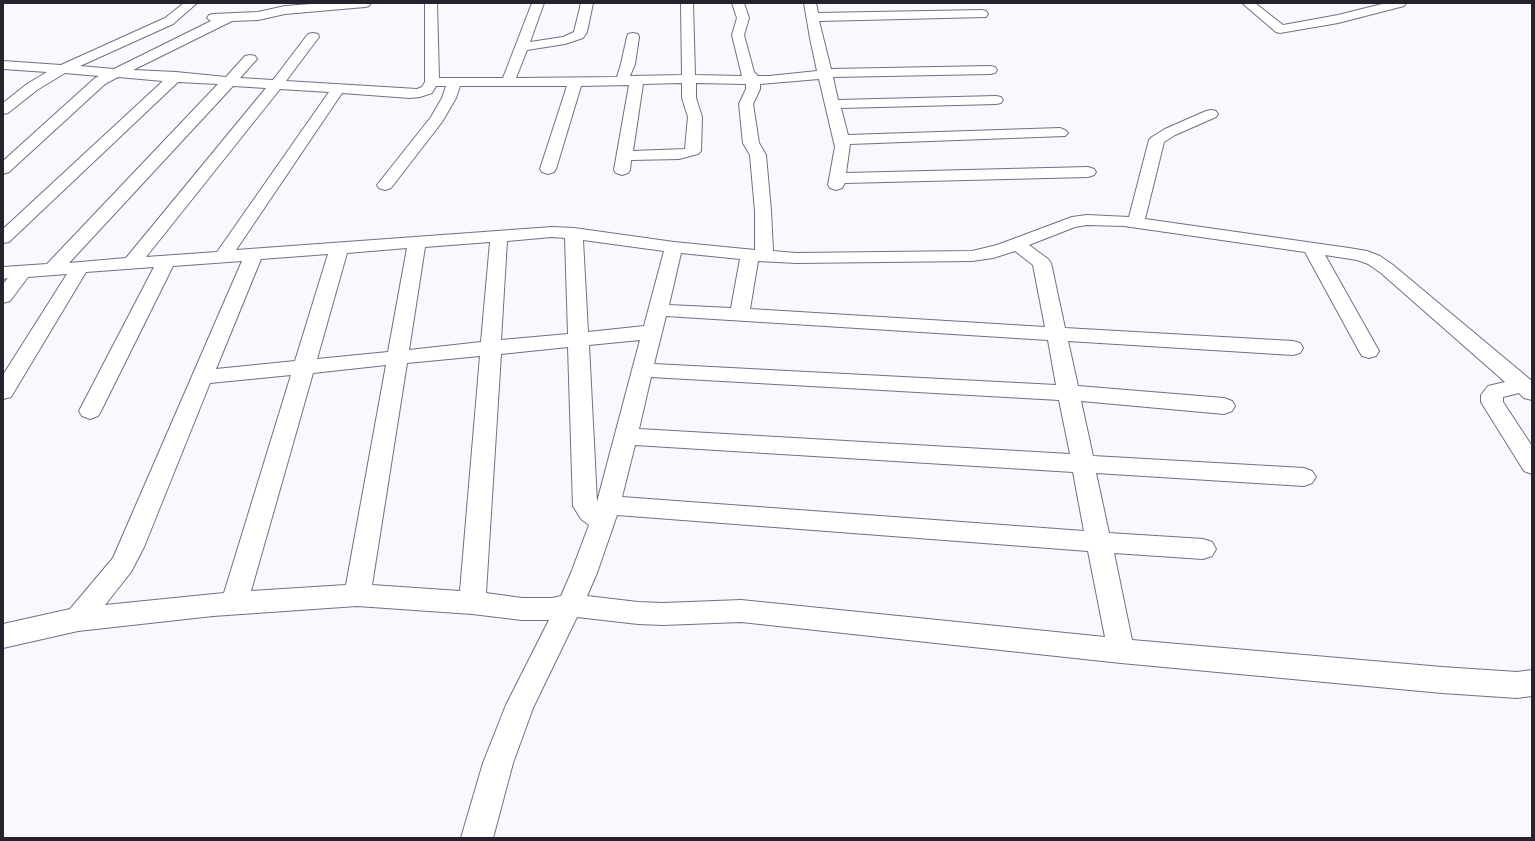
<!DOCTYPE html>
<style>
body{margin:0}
#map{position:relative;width:1535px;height:841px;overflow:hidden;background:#f8f9fe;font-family:Raleway,sans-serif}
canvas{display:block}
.frame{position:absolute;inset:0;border:4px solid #23242d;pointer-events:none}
</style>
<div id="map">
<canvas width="1535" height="841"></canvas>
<div class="frame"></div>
</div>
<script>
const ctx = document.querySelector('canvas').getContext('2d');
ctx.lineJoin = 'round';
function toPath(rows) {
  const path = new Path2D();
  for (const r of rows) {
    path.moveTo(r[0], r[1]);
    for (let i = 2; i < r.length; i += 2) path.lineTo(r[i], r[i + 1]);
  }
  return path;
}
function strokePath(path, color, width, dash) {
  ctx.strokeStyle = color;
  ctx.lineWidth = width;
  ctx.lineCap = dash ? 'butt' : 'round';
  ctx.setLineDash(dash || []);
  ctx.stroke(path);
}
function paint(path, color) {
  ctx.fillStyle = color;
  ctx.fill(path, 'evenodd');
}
const street = toPath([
 [184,3,197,3,173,24,80,66,114,69,211,21,207,18,209,15,213,14,258,12,285,6,324,3,371,3,369,6,365,7,285,14,258,20,232,21,133,70,176,72,226,77,245,56,250,55,255,56,257,59,240,78,273,80,308,34,313,33,318,34,319,37,286,81,417,89,422,87,425,82,425,3,437,3,439,78,503,78,532,3,544,3,530,42,563,37,574,32,581,3,593,3,587,32,583,38,565,44,527,50,516,78,617,77,621,64,627,37,628,34,633,33,638,34,639,37,635,64,630,76,682,75,681,3,693,3,695,75,742,76,732,35,737,18,732,3,744,3,749,18,744,35,754,72,758,76,769,76,817,71,810,38,804,3,816,3,818,13,982,10,986,11,988,14,986,17,819,21,831,69,990,66,995,67,997,70,995,73,990,74,833,77,838,100,996,96,1001,97,1003,100,1001,103,996,104,841,108,848,135,1060,128,1065,130,1068,133,1065,136,850,144,846,173,1088,167,1094,169,1096,172,1094,175,1088,177,845,183,842,188,836,190,830,188,828,185,835,147,819,79,760,84,760,89,753,104,759,143,766,155,771,211,773,251,796,253,972,251,997,245,1072,217,1087,215,1129,217,1149,140,1152,137,1165,129,1206,111,1211,110,1216,111,1218,114,1216,117,1175,135,1164,142,1145,219,1349,248,1367,251,1380,256,1393,265,1532,381,1532,400,1524,398,1519,393,1503,397,1503,402,1532,446,1532,474,1524,471,1481,402,1481,395,1488,386,1505,382,1381,273,1368,264,1357,260,1325,255,1379,351,1376,356,1369,358,1362,356,1359,351,1305,252,1124,226,1087,225,1075,227,1029,245,1048,259,1051,263,1065,328,1293,341,1300,343,1303,348,1300,353,1293,355,1068,341,1078,386,1224,398,1232,401,1235,406,1232,411,1224,414,1081,401,1093,456,1304,468,1312,471,1316,477,1312,483,1304,486,1096,473,1109,533,1203,539,1212,542,1216,549,1212,556,1203,559,1114,553,1132,640,1442,667,1517,672,1532,670,1532,696,1517,698,1442,693,1121,663,741,622,663,625,638,624,577,617,533,708,513,763,493,838,461,838,483,763,506,705,549,620,522,620,472,614,357,606,213,616,78,631,3,648,3,624,70,609,113,558,242,261,173,266,101,411,98,416,90,419,82,416,79,411,154,267,86,272,11,397,3,399,3,375,67,274,28,277,10,301,3,303,3,284,8,278,3,279,3,267,47,264,218,84,178,82,9,242,3,243,3,229,163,81,118,77,105,84,9,172,3,174,3,161,95,78,99,76,65,73,37,90,8,113,3,114,3,103,27,84,47,72,3,69,3,61,61,65,165,18,184,3],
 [682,83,682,98,688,117,685,149,633,151,643,84,682,83],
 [696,83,746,84,746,89,739,104,743,143,750,155,755,211,755,250,674,242,574,228,552,227,236,250,342,93,410,98,420,97,432,93,436,86,446,86,442,98,431,117,377,185,379,188,385,190,391,188,442,122,456,98,460,86,567,86,540,169,542,172,548,174,554,172,556,169,581,86,629,85,614,170,616,173,622,175,628,173,630,170,631,160,679,159,698,154,701,151,702,117,696,98,696,83],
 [233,86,266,88,126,258,69,263,233,86],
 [280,89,329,92,217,252,146,257,280,89],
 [552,237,565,238,568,334,501,340,507,241,552,237],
 [583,240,664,251,644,326,588,332,583,240],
 [490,242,481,342,409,350,425,247,490,242],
 [407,248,388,352,317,359,347,253,407,248],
 [1015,251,1033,265,1045,327,750,309,758,261,796,263,972,261,993,258,1015,251],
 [681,253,740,259,731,308,669,305,681,253],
 [328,254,295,361,216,369,261,259,328,254],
 [666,316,1048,340,1056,385,654,364,666,316],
 [640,340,632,370,597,502,589,345,640,340],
 [568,347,573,506,581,519,589,525,571,573,561,596,552,598,522,598,486,593,501,354,568,347],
 [480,356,460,591,372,585,407,363,480,356],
 [386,365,346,585,251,591,313,373,386,365],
 [291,375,224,593,105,605,131,572,144,547,210,383,291,375],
 [651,377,1059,400,1070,454,639,429,651,377],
 [635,445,1073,472,1084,531,622,497,635,445],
 [617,515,1088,551,1105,637,741,600,663,603,638,602,587,596,597,573,617,515],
 [1242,3,1255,3,1283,25,1338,15,1386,3,1406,3,1404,6,1338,23,1280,33,1276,32,1242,3]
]);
strokePath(street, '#6f7086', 2);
paint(street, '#fff');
</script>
